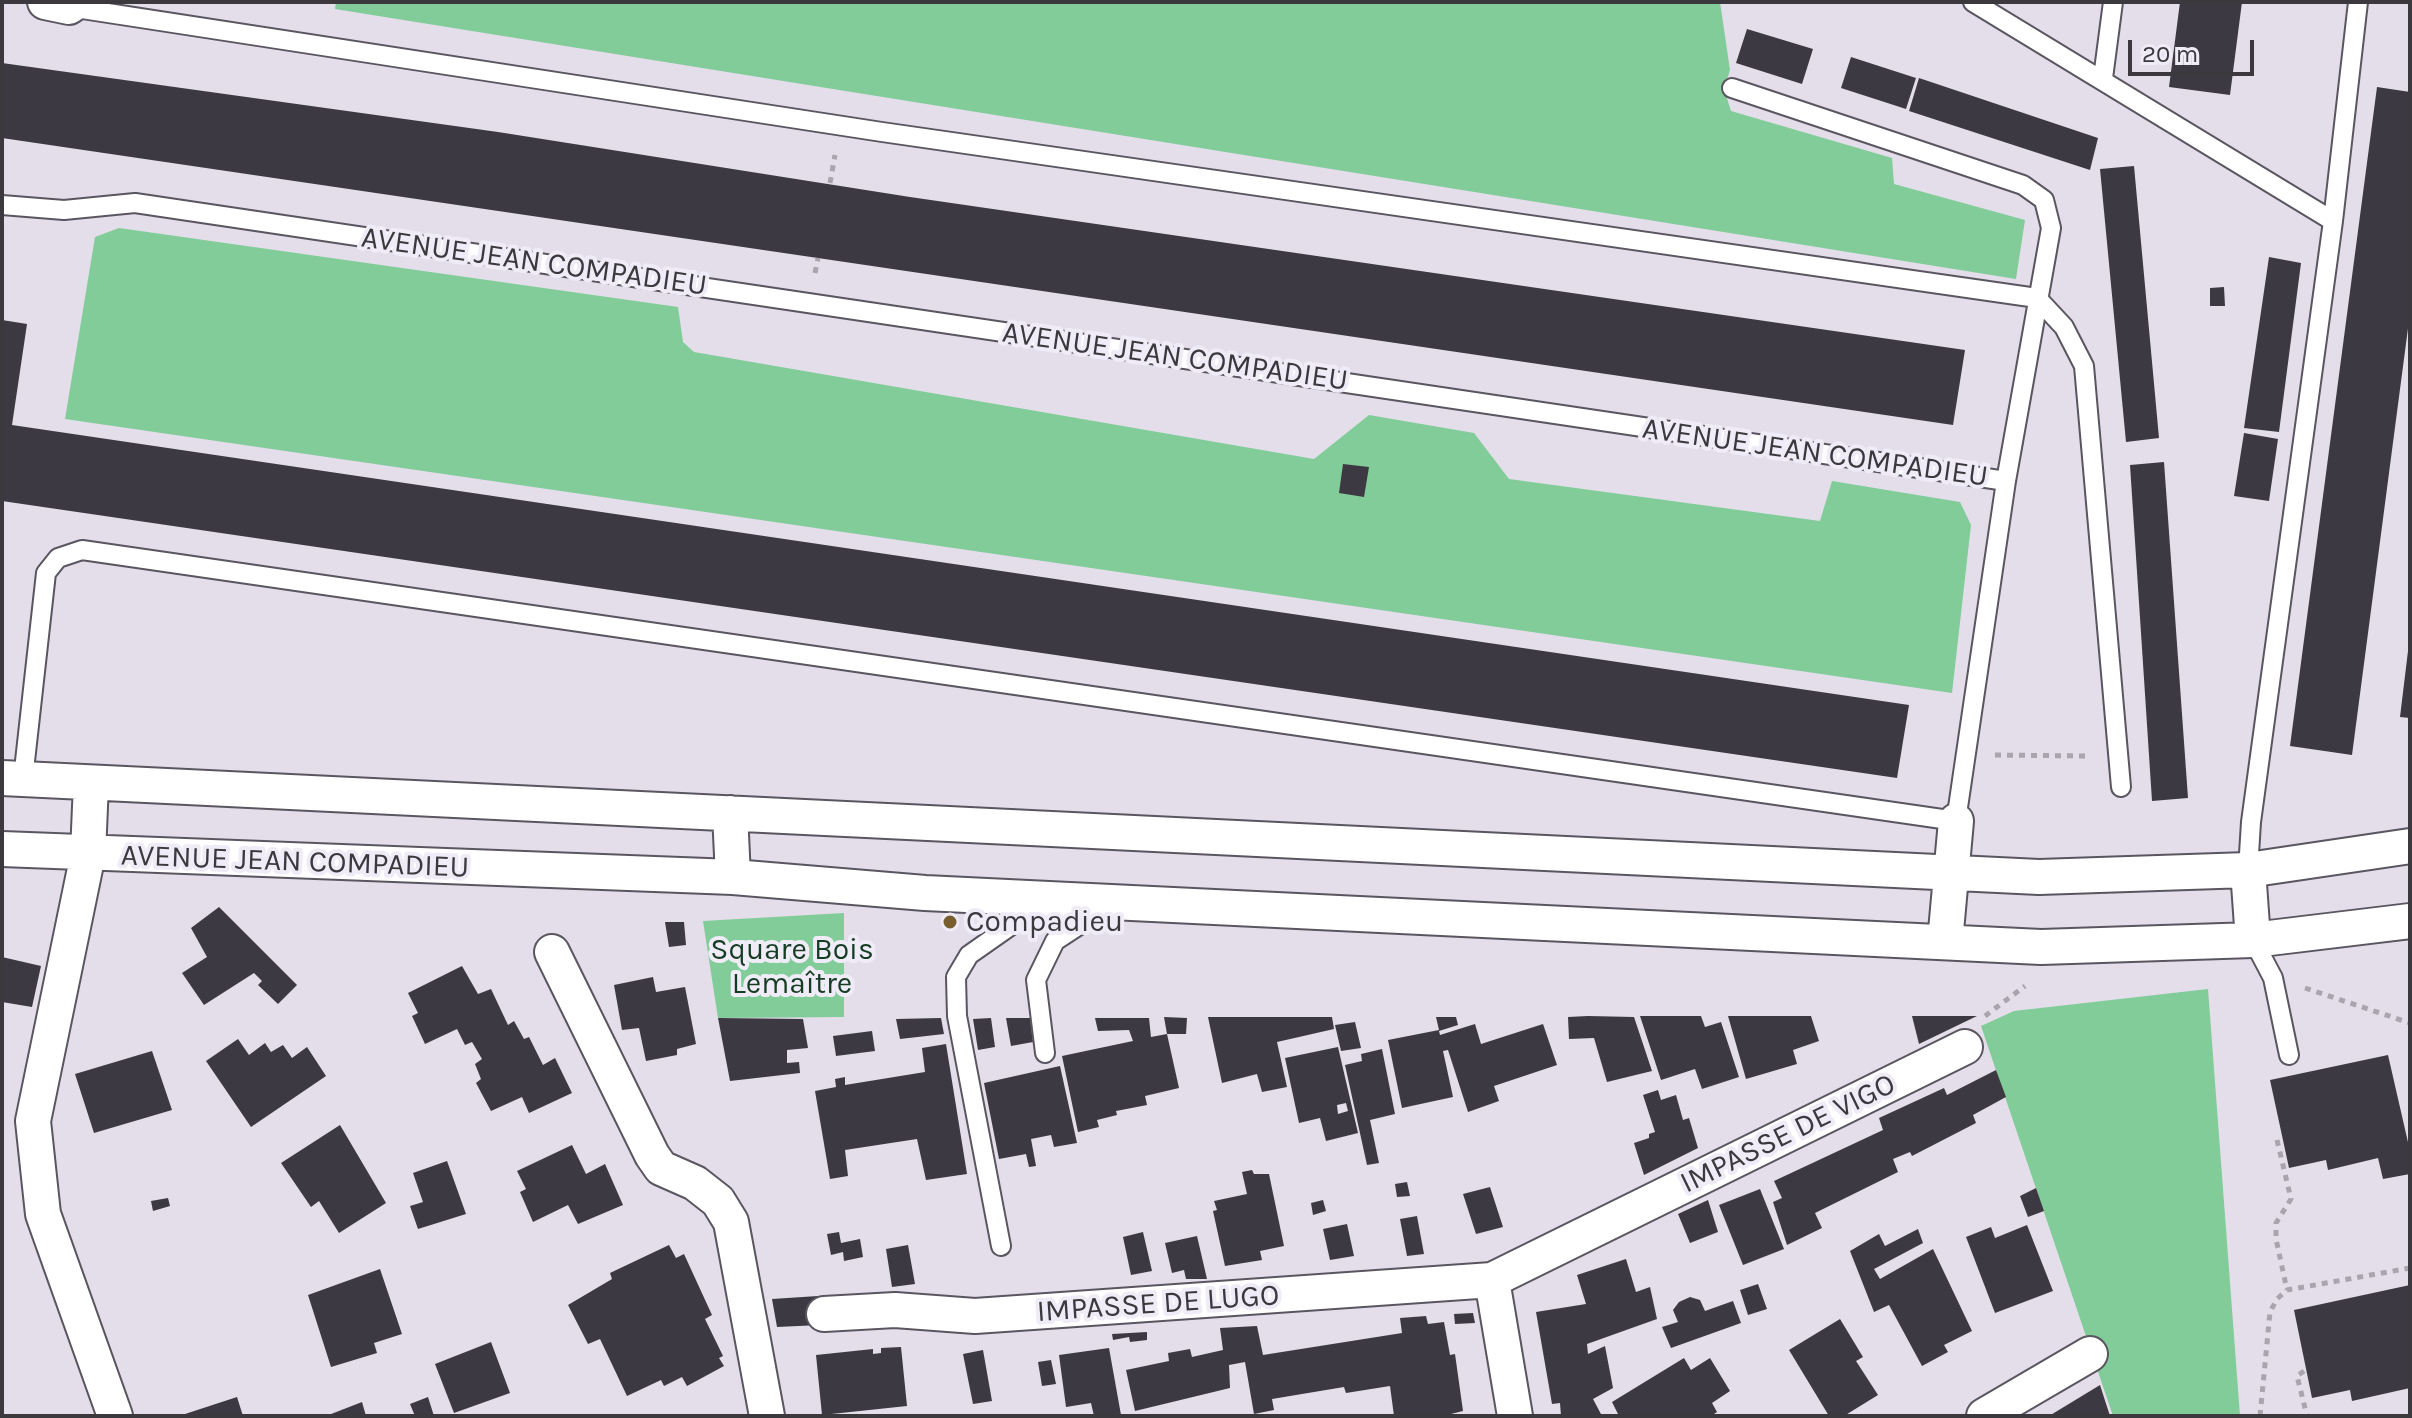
<!DOCTYPE html>
<meta charset="utf-8">
<style>
body{margin:0}
#map{position:relative;width:2412px;height:1418px;overflow:hidden;background:#e3deea;font-family:Karla,sans-serif}
canvas{display:block}
.frame{position:absolute;inset:0;border:4px solid #3b393e;pointer-events:none}
.scale{position:absolute;left:2128px;top:40px;width:126px;height:36px;box-sizing:border-box;border:4px solid #3b393e;border-top:0;padding-left:10px;font-size:24px;line-height:28px;white-space:nowrap;color:#3b393e;-webkit-text-stroke:6px #f0ecf7;paint-order:stroke}
</style>
<div id="map">
<canvas width="2412" height="1418"></canvas>
<div class="frame"></div>
<div class="scale">20 m</div>
</div>
<script>
const ctx = document.querySelector('canvas').getContext('2d');
ctx.lineJoin = 'round';
function paint(path, color) {
  ctx.fillStyle = color;
  ctx.fill(path, 'evenodd');
}
function toPath(rows) {
  const path = new Path2D();
  for (const r of rows) {
    path.moveTo(r[0], r[1]);
    for (let i = 2; i < r.length; i += 2) path.lineTo(r[i], r[i + 1]);
  }
  return path;
}
function strokePath(path, color, width, dash) {
  ctx.strokeStyle = color;
  ctx.lineWidth = width;
  ctx.lineCap = dash ? 'butt' : 'round';
  ctx.setLineDash(dash || []);
  ctx.stroke(path);
}
function drawText(font, color, halo, rows, align = 'center') {
  ctx.font = font + ' Karla,sans-serif';
  ctx.lineWidth = 8;
  ctx.setLineDash([]);
  ctx.textBaseline = 'middle';
  ctx.strokeStyle = halo;
  ctx.fillStyle = color;
  for (const [text, x, y, turn = 0] of rows) {
    ctx.save();
    ctx.translate(x, y);
    ctx.rotate((+turn || 0) * Math.PI / 180);
    ctx.textAlign = isNaN(turn) ? turn : align;
    if (halo) ctx.strokeText(text, 0, 0);
    ctx.fillText(text, 0, 0);
    ctx.restore();
  }
}
paint(toPath([
 [336,2,1720,2,1730,70,1724,89,1731,111,1892,158,1894,184,2025,220,2016,279,335,9],
 [119,228,678,307,683,342,694,352,1314,459,1369,415,1474,433,1509,479,1820,521,1832,481,1960,502,1971,525,1952,693,65,419,95,237],
 [844,913,844,1017,718,1018,703,921],
 [2208,989,2240,1416,2113,1416,1981,1026,2014,1011]
]), '#81cc99');
paint(toPath([
 [2180,2,2242,2,2230,95,2169,87],
 [1747,29,1813,49,1802,84,1736,63],
 [1851,57,1916,78,1906,109,1841,88],
 [2,63,498,132,910,197,1965,350,1953,425,2,138],
 [1919,78,2098,138,2090,170,1909,111],
 [2377,87,2410,92,2410,313,2352,755,2290,746],
 [2134,166,2159,438,2126,442,2100,169],
 [2269,257,2301,263,2279,432,2244,428],
 [2224,287,2225,306,2210,306,2210,288],
 [2,320,27,324,12,425,1909,705,1897,778,2,501],
 [2244,433,2278,439,2269,501,2234,496],
 [2164,462,2188,798,2152,801,2130,465],
 [1343,464,1369,467,1364,497,1339,493],
 [2408,651,2410,651,2410,718,2400,717],
 [219,907,297,985,278,1004,258,985,262,981,254,973,204,1005,182,973,207,957,191,928],
 [665,922,684,922,686,945,669,947],
 [2,957,41,966,32,1007,2,1002],
 [462,966,478,994,491,989,508,1025,514,1021,524,1039,529,1037,543,1065,555,1058,572,1093,529,1113,522,1097,491,1111,476,1083,481,1079,475,1064,482,1059,472,1042,465,1045,457,1029,425,1044,412,1016,418,1013,408,993],
 [653,977,656,992,685,987,696,1044,677,1049,677,1055,646,1061,639,1028,622,1030,614,985],
 [1588,1016,1634,1017,1652,1071,1607,1082,1594,1038,1569,1039,1568,1017],
 [1640,1016,1701,1016,1705,1027,1721,1022,1739,1077,1702,1089,1695,1069,1661,1080],
 [1728,1016,1811,1016,1819,1041,1793,1050,1797,1064,1746,1079],
 [1912,1016,1977,1016,1919,1044],
 [1164,1017,1187,1018,1186,1034,1167,1034],
 [1208,1017,1332,1017,1334,1029,1277,1042,1287,1087,1262,1092,1257,1074,1222,1083],
 [1436,1017,1456,1017,1458,1025,1439,1031,1440,1035,1475,1024,1481,1044,1543,1024,1557,1065,1494,1086,1499,1101,1468,1112,1448,1050,1443,1051,1453,1097,1402,1108,1388,1040,1439,1030],
 [718,1018,803,1019,808,1048,787,1050,787,1063,799,1062,800,1073,730,1081],
 [941,1018,944,1034,900,1039,896,1019],
 [991,1018,995,1047,978,1050,973,1019],
 [1006,1018,1030,1018,1033,1042,1011,1046],
 [1095,1018,1149,1018,1151,1037,1167,1034,1179,1088,1145,1096,1147,1105,1116,1111,1117,1115,1097,1120,1099,1127,1078,1132,1062,1056,1133,1041,1129,1030,1098,1031],
 [1355,1022,1361,1048,1341,1051,1335,1025],
 [872,1031,875,1051,836,1056,833,1036],
 [238,1039,249,1055,265,1043,271,1052,283,1045,292,1058,307,1047,326,1076,251,1127,206,1061],
 [946,1044,967,1174,926,1180,917,1139,845,1150,848,1176,830,1179,815,1091,836,1087,835,1079,845,1077,845,1085,925,1072,922,1048],
 [1338,1047,1358,1133,1326,1141,1320,1118,1299,1123,1285,1058],
 [1346,1103,1348,1111,1338,1114,1337,1105],
 [1382,1049,1395,1114,1370,1120,1379,1163,1367,1165,1345,1065,1362,1061,1361,1054],
 [152,1051,172,1110,94,1133,75,1074],
 [2388,1055,2410,1151,2410,1174,2383,1179,2378,1158,2328,1170,2326,1160,2289,1168,2270,1080],
 [1060,1066,1077,1143,1054,1147,1051,1135,1031,1139,1036,1166,1029,1167,1026,1154,999,1159,984,1083],
 [1996,1070,2006,1097,1973,1115,1976,1123,1912,1156,1910,1152,1893,1159,1898,1172,1815,1213,1822,1228,1787,1245,1773,1202,1782,1198,1774,1181,1883,1130,1879,1118,1944,1088,1947,1095],
 [1658,1090,1661,1100,1676,1095,1683,1120,1689,1118,1698,1148,1644,1175,1634,1143,1649,1138,1649,1134,1655,1132,1643,1095],
 [340,1125,386,1203,339,1233,319,1201,311,1207,281,1163],
 [572,1145,586,1174,605,1164,623,1205,578,1224,568,1205,533,1222,520,1192,526,1189,517,1171],
 [447,1161,466,1214,418,1229,410,1206,423,1202,413,1173],
 [1252,1170,1254,1174,1269,1174,1284,1246,1260,1251,1262,1260,1225,1266,1213,1211,1217,1210,1214,1201,1247,1194,1242,1172],
 [1407,1182,1410,1196,1397,1197,1395,1184],
 [1490,1187,1503,1227,1476,1234,1463,1194],
 [2036,1188,2044,1211,2028,1217,2020,1196],
 [1760,1189,1784,1249,1743,1265,1719,1205],
 [168,1198,170,1206,153,1211,151,1201],
 [1323,1200,1326,1211,1313,1215,1311,1203],
 [1708,1200,1718,1232,1690,1243,1678,1214],
 [1417,1216,1424,1254,1407,1256,1400,1219],
 [1347,1224,1354,1256,1330,1260,1323,1229],
 [2027,1225,2053,1291,1995,1313,1966,1237,1991,1227,1995,1238],
 [1918,1229,1923,1243,1874,1269,1880,1279,1933,1249,1972,1331,1944,1345,1948,1352,1922,1366,1889,1305,1874,1312,1850,1251,1879,1234,1885,1246],
 [839,1232,841,1243,860,1239,863,1257,844,1261,843,1252,831,1255,827,1234],
 [1143,1232,1152,1271,1131,1275,1123,1237],
 [1197,1236,1207,1279,1186,1279,1184,1270,1172,1273,1165,1243],
 [669,1245,676,1258,684,1254,712,1315,705,1319,723,1356,719,1358,724,1366,687,1386,682,1377,664,1386,661,1380,627,1396,600,1339,588,1344,568,1305,612,1279,610,1273],
 [908,1245,915,1284,892,1287,886,1249],
 [1626,1259,1636,1292,1650,1287,1657,1319,1587,1344,1588,1354,1605,1346,1613,1388,1593,1399,1602,1416,1561,1416,1560,1403,1552,1404,1536,1312,1586,1304,1577,1275],
 [380,1269,402,1334,374,1343,377,1353,331,1367,308,1295],
 [1758,1284,1767,1309,1748,1315,1740,1290],
 [2410,1285,2410,1388,2352,1401,2350,1390,2312,1398,2294,1310],
 [818,1296,820,1325,777,1327,772,1299],
 [1690,1297,1700,1300,1705,1311,1733,1301,1741,1323,1671,1348,1662,1327,1678,1322,1673,1310,1679,1302],
 [1473,1313,1475,1323,1455,1324,1454,1314],
 [1426,1316,1428,1324,1444,1322,1450,1355,1455,1354,1463,1411,1443,1416,1394,1416,1390,1386,1346,1393,1344,1387,1272,1399,1274,1410,1254,1414,1245,1362,1229,1365,1230,1388,1135,1411,1126,1370,1169,1361,1168,1353,1190,1349,1192,1357,1223,1350,1220,1328,1257,1326,1263,1355,1402,1333,1400,1318],
 [1840,1319,1863,1357,1856,1361,1878,1395,1844,1416,1829,1416,1789,1350],
 [1147,1332,1147,1340,1130,1342,1129,1337,1113,1340,1112,1334],
 [491,1342,510,1393,454,1413,435,1364],
 [901,1347,907,1406,822,1415,816,1355,873,1349,873,1354,881,1353,881,1348],
 [1109,1348,1121,1415,1094,1416,1091,1403,1066,1407,1059,1355],
 [983,1350,992,1401,973,1404,963,1354],
 [1684,1358,1691,1370,1710,1358,1730,1391,1712,1403,1717,1412,1711,1416,1619,1416,1612,1402],
 [1051,1360,1056,1384,1042,1386,1038,1362],
 [2100,1385,2110,1416,2049,1416],
 [237,1397,243,1416,182,1416,182,1415],
 [428,1397,434,1416,415,1416,410,1404],
 [362,1402,366,1416,326,1416]
]), '#3d3942');
const service = toPath([
 [1973,2,2333,221],
 [69,7,882,132,2037,298,2064,327,2084,366,2121,787],
 [2103,78,2113,2],
 [1732,88,2023,185,2044,200,2051,228,2006,481],
 [2,205,64,210,135,203,2006,481,1956,821,82,550,58,558,46,573,23,779],
 [2248,870,2251,822,2333,221,2358,2],
 [2253,940,2273,978,2289,1055],
 [1045,1053,1036,980,1055,941,1110,905],
 [1001,1246,957,1016,956,977,969,955,1046,901]
]);
const minor = toPath([
 [45,2,69,7,76,2],
 [2,778,2039,877,2248,870,2410,846],
 [91,783,88,854,33,1121,43,1214,115,1416],
 [730,813,733,877],
 [2,849,733,877,925,893,2041,947,2253,940,2410,921],
 [2248,870,2253,940],
 [1945,942,1956,821],
 [552,952,652,1155,661,1168,695,1183,718,1201,731,1222,767,1416],
 [1492,1280,1515,1416],
 [824,1314,895,1310,975,1316,1492,1280,1965,1047],
 [1984,1416,2090,1354]
]);
strokePath(service, '#5a5660', 22);
strokePath(minor, '#5a5660', 38);
strokePath(toPath([
 [830,183,835,155],
 [815,273,818,258],
 [1995,755,2089,756],
 [2305,988,2410,1023],
 [1985,1016,2025,986],
 [2277,1140,2291,1199,2276,1223,2276,1239,2287,1290],
 [2304,1371,2297,1376,2307,1416],
 [2260,1416,2270,1312,2277,1299,2287,1290,2410,1268]
]), '#a9a5ae', 5, [6, 6]);
strokePath(service, '#fff', 18);
strokePath(minor, '#fff', 34);
for (const [x, y, r, color] of [
 [950,922,8,"#775f30"]
]) {
  const dot = new Path2D();
  dot.arc(x, y, r, 0, 2 * Math.PI);
  ctx.fillStyle = color;
  ctx.fill(dot);
  strokePath(dot, '#f0ecf7', 3);
}
drawText('30px', '#3b393e', '#f0ecf7', [
 ["AVENUE JEAN COMPADIEU",534,262,8],
 ["AVENUE JEAN COMPADIEU",1175,357,8],
 ["AVENUE JEAN COMPADIEU",1815,453,8],
 ["AVENUE JEAN COMPADIEU",295,862,2],
 ["IMPASSE DE VIGO",1788,1134,-26],
 ["IMPASSE DE LUGO",1158,1304,-4]
]);
drawText('30px', '#3b393e', '#f0ecf7', [
 ["Compadieu",966,922]
], 'left');
drawText('30px', '#163d24', '#f0ecf7', [
 ["Square Bois",792,950],
 ["Lemaître",792,984]
]);
</script>
